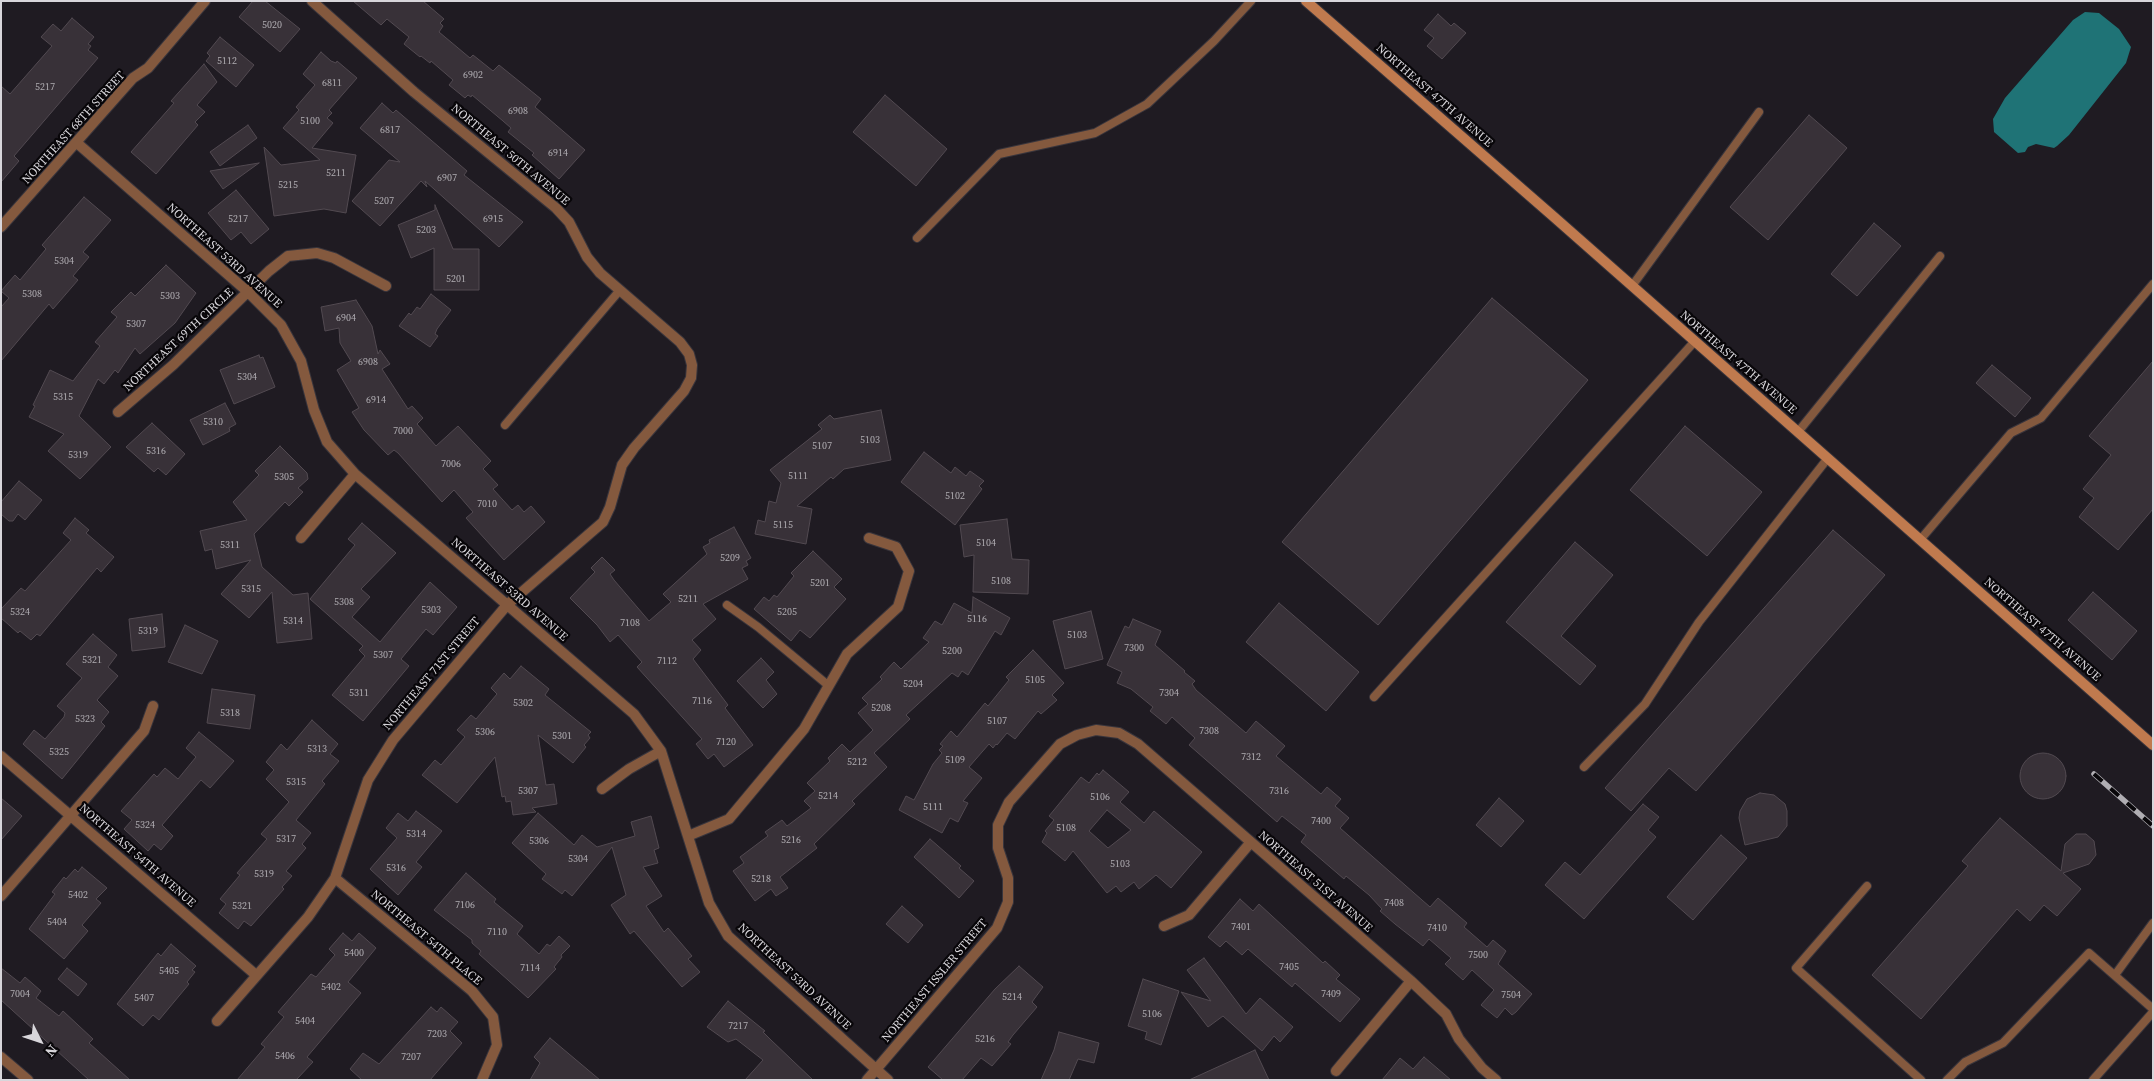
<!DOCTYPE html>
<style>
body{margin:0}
#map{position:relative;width:2154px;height:1081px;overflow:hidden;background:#1f1b22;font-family:"Source Serif 4",serif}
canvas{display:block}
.frame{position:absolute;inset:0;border:2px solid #d8d6db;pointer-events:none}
.north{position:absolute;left:15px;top:1016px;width:50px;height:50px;-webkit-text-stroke:4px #080609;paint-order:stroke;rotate:131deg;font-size:14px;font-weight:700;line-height:20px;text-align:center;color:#d8d6db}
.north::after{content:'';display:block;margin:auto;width:18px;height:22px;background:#d8d6db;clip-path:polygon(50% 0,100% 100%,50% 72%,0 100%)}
</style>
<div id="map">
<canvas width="2154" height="1081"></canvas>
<div class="frame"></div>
<div class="north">N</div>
</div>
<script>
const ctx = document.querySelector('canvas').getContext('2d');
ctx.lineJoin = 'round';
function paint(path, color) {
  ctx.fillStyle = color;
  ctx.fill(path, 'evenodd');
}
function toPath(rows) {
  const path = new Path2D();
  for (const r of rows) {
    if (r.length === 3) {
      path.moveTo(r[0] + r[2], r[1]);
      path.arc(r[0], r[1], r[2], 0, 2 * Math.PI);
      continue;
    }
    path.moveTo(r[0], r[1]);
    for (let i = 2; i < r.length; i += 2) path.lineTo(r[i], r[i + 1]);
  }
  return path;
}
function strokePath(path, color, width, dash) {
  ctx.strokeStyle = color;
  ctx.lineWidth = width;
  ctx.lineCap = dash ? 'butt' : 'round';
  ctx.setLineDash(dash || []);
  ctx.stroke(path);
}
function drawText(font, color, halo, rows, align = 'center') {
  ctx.font = font + ' "Source Serif 4",serif';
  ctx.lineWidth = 4.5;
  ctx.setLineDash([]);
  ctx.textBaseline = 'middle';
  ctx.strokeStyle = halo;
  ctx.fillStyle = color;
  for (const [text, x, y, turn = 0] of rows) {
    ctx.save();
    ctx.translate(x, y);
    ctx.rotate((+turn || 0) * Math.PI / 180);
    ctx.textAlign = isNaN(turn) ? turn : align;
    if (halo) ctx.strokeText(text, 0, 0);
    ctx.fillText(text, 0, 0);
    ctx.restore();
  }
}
paint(toPath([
 [2085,12,2099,13,2119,29,2131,47,2126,63,2069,135,2057,146,2054,148,2036,144,2028,147,2025,152,2018,153,1994,132,1993,119,2005,98,2073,20]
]), '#1f7376');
const building = toPath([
 [253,1,265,1,300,29,280,52,239,17,253,1],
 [353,1,423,1,444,19,440,23,443,26,439,32,470,58,473,55,493,71,499,65,525,86,541,99,535,107,585,150,559,179,532,155,534,153,508,132,511,128,503,121,472,95,471,97,468,95,465,98,449,85,453,80,431,61,430,63,421,56,420,57,404,44,409,37,387,19,381,25,353,1],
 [1438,14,1451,26,1454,23,1466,33,1442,59,1427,46,1434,38,1424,30,1438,14],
 [72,18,94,37,88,44,91,46,88,50,98,58,14,156,19,161,1,182,1,86,10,94,52,46,41,37,53,24,61,31,72,18],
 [220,37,254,65,236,87,206,61,210,56,207,53,220,37],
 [321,52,331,61,336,63,337,61,357,78,329,110,332,113,327,118,333,123,312,148,356,155,346,213,324,209,274,216,264,147,281,165,320,160,283,128,299,110,296,107,315,85,303,74,321,52],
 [204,64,217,82,197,105,205,112,195,122,198,125,156,174,131,152,174,103,171,101,204,64],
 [885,95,947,149,916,186,853,132,885,95],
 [382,103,393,113,396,110,467,171,464,175,523,222,499,247,425,181,427,187,421,181,380,226,352,201,389,160,400,162,360,128,382,103],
 [1809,115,1847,148,1768,240,1730,207,1809,115],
 [248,125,257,138,220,166,210,152,248,125],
 [259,163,223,189,210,171,259,163],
 [236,190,269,229,251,244,241,232,231,240,208,213,236,190],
 [84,197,111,220,83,252,89,257,73,276,78,280,53,309,49,304,1,361,1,307,9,298,1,291,15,275,20,280,46,249,42,245,84,197],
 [435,205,453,249,479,249,479,290,434,290,434,248,411,258,398,225,435,210,435,205],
 [1874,223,1901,246,1857,296,1831,274,1874,223],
 [166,265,196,293,175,323,140,354,135,348,118,373,115,370,104,384,98,379,79,416,111,447,80,479,48,451,64,434,29,417,35,406,33,405,50,370,73,381,100,346,95,342,117,317,111,312,131,292,135,296,166,265],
 [431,294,451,310,437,329,435,334,438,336,430,347,399,326,409,313,411,315,417,307,420,309,431,294],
 [1492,298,1588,380,1378,625,1282,542,1492,298],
 [356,300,372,326,378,354,380,350,390,364,382,369,408,409,412,406,423,418,417,424,436,446,458,426,491,461,483,469,498,485,493,489,512,510,518,505,524,512,531,506,545,522,504,560,466,518,473,512,454,490,442,502,398,453,394,450,388,455,364,430,352,412,359,408,337,370,351,361,340,343,339,328,325,331,321,307,356,300],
 [259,355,260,358,263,357,275,387,234,404,220,370,259,355],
 [2153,361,2153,509,2118,550,2079,517,2094,498,2083,489,2111,455,2089,436,2153,361],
 [1992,365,2031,398,2015,417,1976,383,1992,365],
 [225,403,236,424,229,428,230,431,203,445,190,420,225,403],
 [881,410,891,460,844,469,833,479,831,477,797,506,812,509,806,544,755,534,758,520,765,522,769,501,776,503,781,483,770,470,822,429,818,425,830,415,834,419,881,410],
 [152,423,185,454,166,475,158,468,154,472,126,447,152,423],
 [1685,426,1762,492,1707,556,1630,490,1685,426],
 [280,446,307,473,308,479,298,488,303,492,289,506,285,502,254,534,262,567,293,595,308,593,312,639,277,643,272,592,249,618,221,594,251,560,216,569,212,549,205,551,200,531,247,520,233,502,259,475,255,471,280,446],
 [924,452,951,473,955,467,966,476,970,471,984,481,979,486,982,489,955,525,901,482,924,452],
 [19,481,42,500,25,520,18,514,13,521,9,521,1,514,1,502,19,481],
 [75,518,89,530,86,533,114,557,101,572,97,568,40,636,37,634,31,640,20,631,18,633,1,618,1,609,21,588,25,591,71,540,63,533,75,518],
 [1007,519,1012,559,1029,560,1028,594,973,592,974,555,964,557,960,525,1007,519],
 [362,523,396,553,361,589,370,597,352,617,380,642,430,582,457,607,433,635,426,629,401,659,409,666,363,721,332,695,365,656,359,650,363,646,310,599,355,545,348,539,362,523],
 [734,527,751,558,746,561,748,565,742,568,748,579,703,604,716,619,692,640,701,650,693,659,728,705,725,708,753,745,724,767,714,754,708,759,696,744,702,739,637,667,642,662,618,635,610,642,597,625,570,598,595,572,591,568,602,557,615,570,610,574,614,580,649,621,671,602,663,594,707,554,703,547,710,543,709,540,734,527],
 [1833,530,1885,575,1696,791,1669,768,1631,811,1605,788,1833,530],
 [1575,542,1613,575,1561,636,1596,666,1580,685,1506,622,1575,542],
 [813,551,842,579,834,587,846,599,810,638,800,630,791,641,754,609,764,597,769,601,774,595,777,597,794,576,791,573,813,551],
 [2093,592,2137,631,2112,660,2068,620,2093,592],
 [973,597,1010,618,1001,635,995,631,968,675,962,671,958,677,952,673,906,715,910,719,874,753,887,767,852,801,855,804,814,844,817,848,780,877,788,888,776,896,771,889,755,901,733,871,744,863,740,857,768,836,765,832,782,820,787,826,811,808,804,801,815,791,807,783,830,761,828,758,842,744,850,752,873,730,858,713,868,704,862,698,882,679,880,677,894,662,901,669,929,642,923,638,935,621,942,625,954,603,972,613,973,597],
 [1279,603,1359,672,1326,711,1246,642,1279,603],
 [1091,611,1103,659,1065,669,1053,621,1091,611],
 [162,614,165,647,132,651,129,619,162,614],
 [1133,619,1161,631,1155,645,1185,671,1184,672,1195,681,1192,684,1196,690,1246,733,1256,721,1285,746,1276,756,1321,794,1327,787,1341,799,1335,806,1349,818,1340,828,1430,907,1438,898,1467,923,1464,927,1487,947,1493,940,1506,951,1498,964,1532,994,1516,1012,1512,1015,1505,1008,1497,1018,1481,1005,1494,990,1472,970,1463,980,1445,964,1451,958,1429,939,1423,946,1395,924,1380,911,1382,909,1369,895,1346,876,1344,879,1301,842,1306,835,1282,816,1277,822,1189,745,1195,738,1172,717,1166,724,1150,711,1153,707,1131,689,1117,683,1122,672,1107,665,1125,626,1129,628,1133,619],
 [185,625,218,641,202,674,168,662,185,625],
 [93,634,117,655,108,667,118,676,97,700,109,712,101,722,105,726,62,779,23,744,34,730,45,739,64,717,65,713,57,706,82,678,66,664,93,634],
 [1033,650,1064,683,1052,695,1057,700,1041,714,1038,711,1015,739,1007,733,997,745,996,744,993,748,989,744,969,767,982,778,963,801,968,803,958,822,950,818,942,833,899,810,906,796,914,800,933,764,942,753,939,750,943,746,940,744,951,731,957,737,985,703,988,706,1009,680,1006,677,1033,650],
 [761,658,774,672,766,680,777,694,763,708,737,681,761,658],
 [521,666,549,689,545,695,591,732,588,735,590,738,584,745,586,747,573,763,538,735,546,785,554,784,557,804,532,808,536,812,513,815,511,801,506,802,505,796,502,797,495,757,457,803,422,775,435,760,441,765,465,737,457,730,471,715,476,719,497,694,491,688,504,673,510,679,521,666],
 [212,689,255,695,250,729,207,723,212,689],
 [312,720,338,744,330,754,339,761,322,781,325,784,296,820,311,833,302,844,306,848,286,871,292,876,282,887,284,889,251,926,244,921,238,929,219,913,226,904,220,899,240,875,237,873,267,839,261,834,289,802,266,779,274,770,266,762,281,744,287,750,312,720],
 [199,732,234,761,210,788,201,780,162,825,173,836,161,850,154,844,148,851,124,829,132,820,121,811,154,774,157,777,165,768,178,779,196,757,186,748,199,732],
 [2043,776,23],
 [1103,770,1129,792,1120,802,1144,823,1154,811,1202,852,1171,888,1156,875,1139,889,1134,882,1121,892,1116,886,1107,893,1073,851,1065,861,1042,842,1047,833,1045,831,1054,820,1049,816,1081,777,1089,783,1097,773,1099,775,1103,770],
 [1107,810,1131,830,1108,848,1089,831,1107,810],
 [1760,793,1774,795,1785,804,1787,811,1787,826,1778,837,1745,845,1739,818,1740,811,1747,799,1760,793],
 [1,798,22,816,1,840,1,798],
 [1499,798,1524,821,1501,847,1476,825,1499,798],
 [1643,804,1659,817,1648,830,1656,837,1584,919,1545,885,1565,862,1580,875,1643,804],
 [416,811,442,831,416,862,422,867,398,895,370,869,397,838,386,828,398,813,408,821,416,811],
 [538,813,574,845,582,835,597,847,635,836,631,822,651,816,659,848,654,850,658,863,643,867,662,896,646,906,664,932,668,928,692,956,688,959,700,972,682,987,634,931,630,934,611,905,626,895,612,847,572,896,565,890,562,894,542,879,546,874,512,843,538,813],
 [2000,818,2061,871,2065,844,2076,834,2086,834,2094,841,2096,855,2089,864,2063,873,2081,889,2057,916,2044,905,2030,921,2017,909,1921,1019,1872,975,1968,866,1962,861,2000,818],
 [1721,835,1747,858,1693,920,1667,897,1721,835],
 [930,839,961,866,959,868,974,881,959,898,914,857,930,839],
 [82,867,107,888,96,899,101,903,82,925,88,931,64,959,29,929,55,894,52,892,64,877,66,879,75,869,78,872,82,867],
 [466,873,496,899,494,902,523,926,517,934,539,954,547,944,550,946,559,936,570,946,561,955,562,957,554,967,556,969,528,998,479,954,481,951,472,943,472,940,434,910,466,873],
 [1240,899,1253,911,1259,904,1323,963,1325,961,1340,975,1336,979,1360,999,1340,1022,1295,983,1292,987,1248,949,1242,955,1226,941,1220,947,1208,937,1240,899],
 [902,906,923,925,908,943,886,924,902,906],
 [343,933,352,941,359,933,376,948,348,982,361,993,307,1057,313,1062,296,1080,237,1080,265,1047,261,1044,284,1017,278,1012,311,974,316,977,335,955,329,949,343,933],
 [171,944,196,966,192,970,195,972,187,982,189,984,159,1020,153,1015,143,1026,117,1004,158,953,161,956,171,944],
 [1204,958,1246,1014,1260,998,1293,1027,1280,1042,1274,1036,1262,1051,1223,1016,1208,1027,1181,992,1211,1001,1187,970,1204,958],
 [1019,966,1043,987,1032,1002,1037,1007,1013,1035,1008,1042,1011,1044,992,1066,981,1058,962,1080,943,1080,928,1067,995,989,1019,966],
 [1,968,20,983,25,977,41,991,36,998,59,1016,63,1011,93,1039,89,1043,130,1080,89,1080,1,1000,1,968],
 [67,968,87,984,78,996,58,979,67,968],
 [1143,979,1179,991,1161,1045,1145,1039,1147,1032,1128,1026,1143,979],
 [728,1001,765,1031,763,1032,771,1040,813,1080,745,1080,763,1060,736,1039,728,1042,707,1027,728,1001],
 [431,1007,437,1012,441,1007,458,1022,450,1031,462,1043,430,1080,362,1080,350,1069,363,1053,379,1064,431,1007],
 [1059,1032,1099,1043,1094,1063,1078,1059,1069,1080,1041,1080,1054,1050,1059,1032],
 [550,1038,600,1080,530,1080,540,1063,534,1057,550,1038],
 [1255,1050,1269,1080,1189,1080,1255,1050],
 [1424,1057,1451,1080,1382,1080,1400,1058,1413,1069,1424,1057]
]);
paint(building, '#383138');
strokePath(building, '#524a51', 1);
const lane = toPath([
 [917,238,999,154,1095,133,1147,104,1214,41,1251,1],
 [1632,286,1759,112],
 [505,425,620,290],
 [1798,432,1940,256],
 [1920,540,2011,433,2041,418,2153,284],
 [727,605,758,627,829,686],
 [1374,697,1695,341],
 [1584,767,1645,704,1699,622,1828,458],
 [1867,886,1796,968,1921,1080],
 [2115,975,2153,923],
 [1947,1080,1965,1062,2003,1043,2089,953,2153,1009],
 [2093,1080,2153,1012]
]);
const street = toPath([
 [77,143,248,292,281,325,301,361,314,410,327,442,355,474,634,714,661,751,709,903,728,936,888,1080],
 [1,227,133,78,148,68,205,1],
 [118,412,173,365,269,271,288,256,317,253,334,258,386,286],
 [301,538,355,474],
 [1,756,256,975],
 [602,789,629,769,661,751],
 [688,836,729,819,804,729,847,654,898,607,909,571,896,547,869,538],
 [335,878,472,991,493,1017,497,1045,482,1080],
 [1,896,144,731,153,706],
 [1164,926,1189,915,1251,842],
 [217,1021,308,917,335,878,368,780,393,740,507,605,603,522,610,507,622,465,634,448,684,391,691,378,692,365,689,354,680,342,600,273,587,257,569,222,556,208,414,92,312,1],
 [1,1057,28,1080],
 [1336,1071,1411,981],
 [867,1080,997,928,1008,902,1008,878,998,848,998,825,1009,802,1060,744,1077,735,1096,730,1119,733,1138,744,1411,981,1446,1014,1459,1039,1482,1068,1496,1080]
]);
const secondary = toPath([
 [1306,1,1554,217,2153,745]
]);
strokePath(lane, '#39353c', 10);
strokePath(street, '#39353c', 12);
strokePath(secondary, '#39353c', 12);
strokePath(lane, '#84593e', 8);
strokePath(street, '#84593e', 10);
strokePath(secondary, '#c07a4e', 10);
const rail = toPath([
 [2094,774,2153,826]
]);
strokePath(rail, '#b0aeb3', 5.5);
strokePath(rail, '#080609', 4, [11]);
drawText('10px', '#b0adb2', null, [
 ["5020",272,25],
 ["5112",227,61],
 ["6902",473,75],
 ["6811",332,83],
 ["5217",45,87],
 ["6908",518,111],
 ["5100",310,121],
 ["6817",390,130],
 ["6914",558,153],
 ["5211",336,173],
 ["6907",447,178],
 ["5215",288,185],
 ["5207",384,201],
 ["5217",238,219],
 ["6915",493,219],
 ["5203",426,230],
 ["5304",64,261],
 ["5201",456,279],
 ["5308",32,294],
 ["5303",170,296],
 ["6904",346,318],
 ["5307",136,324],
 ["6908",368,362],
 ["5304",247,377],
 ["5315",63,397],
 ["6914",376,400],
 ["5310",213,422],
 ["7000",403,431],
 ["5103",870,440],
 ["5107",822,446],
 ["5316",156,451],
 ["5319",78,455],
 ["7006",451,464],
 ["5111",798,476],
 ["5305",284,477],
 ["5102",955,496],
 ["7010",487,504],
 ["5115",783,525],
 ["5104",986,543],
 ["5311",230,545],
 ["5209",730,558],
 ["5108",1001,581],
 ["5201",820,583],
 ["5315",251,589],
 ["5211",688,599],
 ["5308",344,602],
 ["5303",431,610],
 ["5324",20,612],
 ["5205",787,612],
 ["5116",977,619],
 ["5314",293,621],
 ["7108",630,623],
 ["5319",148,631],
 ["5103",1077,635],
 ["7300",1134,648],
 ["5200",952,651],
 ["5307",383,655],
 ["5321",92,660],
 ["7112",667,661],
 ["5105",1035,680],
 ["5204",913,684],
 ["5311",359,693],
 ["7304",1169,693],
 ["7116",702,701],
 ["5302",523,703],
 ["5208",881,708],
 ["5318",230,713],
 ["5323",85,719],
 ["5107",997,721],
 ["7308",1209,731],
 ["5306",485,732],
 ["5301",562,736],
 ["7120",726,742],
 ["5313",317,749],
 ["5325",59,752],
 ["7312",1251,757],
 ["5109",955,760],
 ["5212",857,762],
 ["5315",296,782],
 ["5307",528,791],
 ["7316",1279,791],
 ["5214",828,796],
 ["5106",1100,797],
 ["5111",933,807],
 ["7400",1321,821],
 ["5324",145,825],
 ["5108",1066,828],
 ["5314",416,834],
 ["5317",286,839],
 ["5216",791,840],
 ["5306",539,841],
 ["5304",578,859],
 ["5103",1120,864],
 ["5316",396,868],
 ["5319",264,874],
 ["5218",761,879],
 ["5402",78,895],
 ["7408",1394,903],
 ["7106",465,905],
 ["5321",242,906],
 ["5404",57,922],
 ["7401",1241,927],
 ["7410",1437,928],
 ["7110",497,932],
 ["5400",354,953],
 ["7500",1478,955],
 ["7405",1289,967],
 ["7114",530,968],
 ["5405",169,971],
 ["5402",331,987],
 ["7004",20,994],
 ["7409",1331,994],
 ["7504",1511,995],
 ["5214",1012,997],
 ["5407",144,998],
 ["5106",1152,1014],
 ["5404",305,1021],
 ["7217",738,1026],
 ["7203",437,1034],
 ["5216",985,1039],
 ["5406",285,1056],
 ["7207",411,1057]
]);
drawText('12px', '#d8d6db', '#080609', [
 ["NORTHEAST 47TH AVENUE",1434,96,41],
 ["NORTHEAST 68TH STREET",74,128,-48],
 ["NORTHEAST 50TH AVENUE",510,155,40],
 ["NORTHEAST 53RD AVENUE",224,256,42],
 ["NORTHEAST 69TH CIRCLE",179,340,-43],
 ["NORTHEAST 47TH AVENUE",1738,363,41],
 ["NORTHEAST 53RD AVENUE",509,590,41],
 ["NORTHEAST 47TH AVENUE",2042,630,41],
 ["NORTHEAST 71ST STREET",432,674,-50],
 ["NORTHEAST 54TH AVENUE",137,856,41],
 ["NORTHEAST 51ST AVENUE",1315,882,41],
 ["NORTHEAST 54TH PLACE",426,938,40],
 ["NORTHEAST 53RD AVENUE",794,977,43],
 ["NORTHEAST ISSLER STREET",935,981,-50]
]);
</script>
